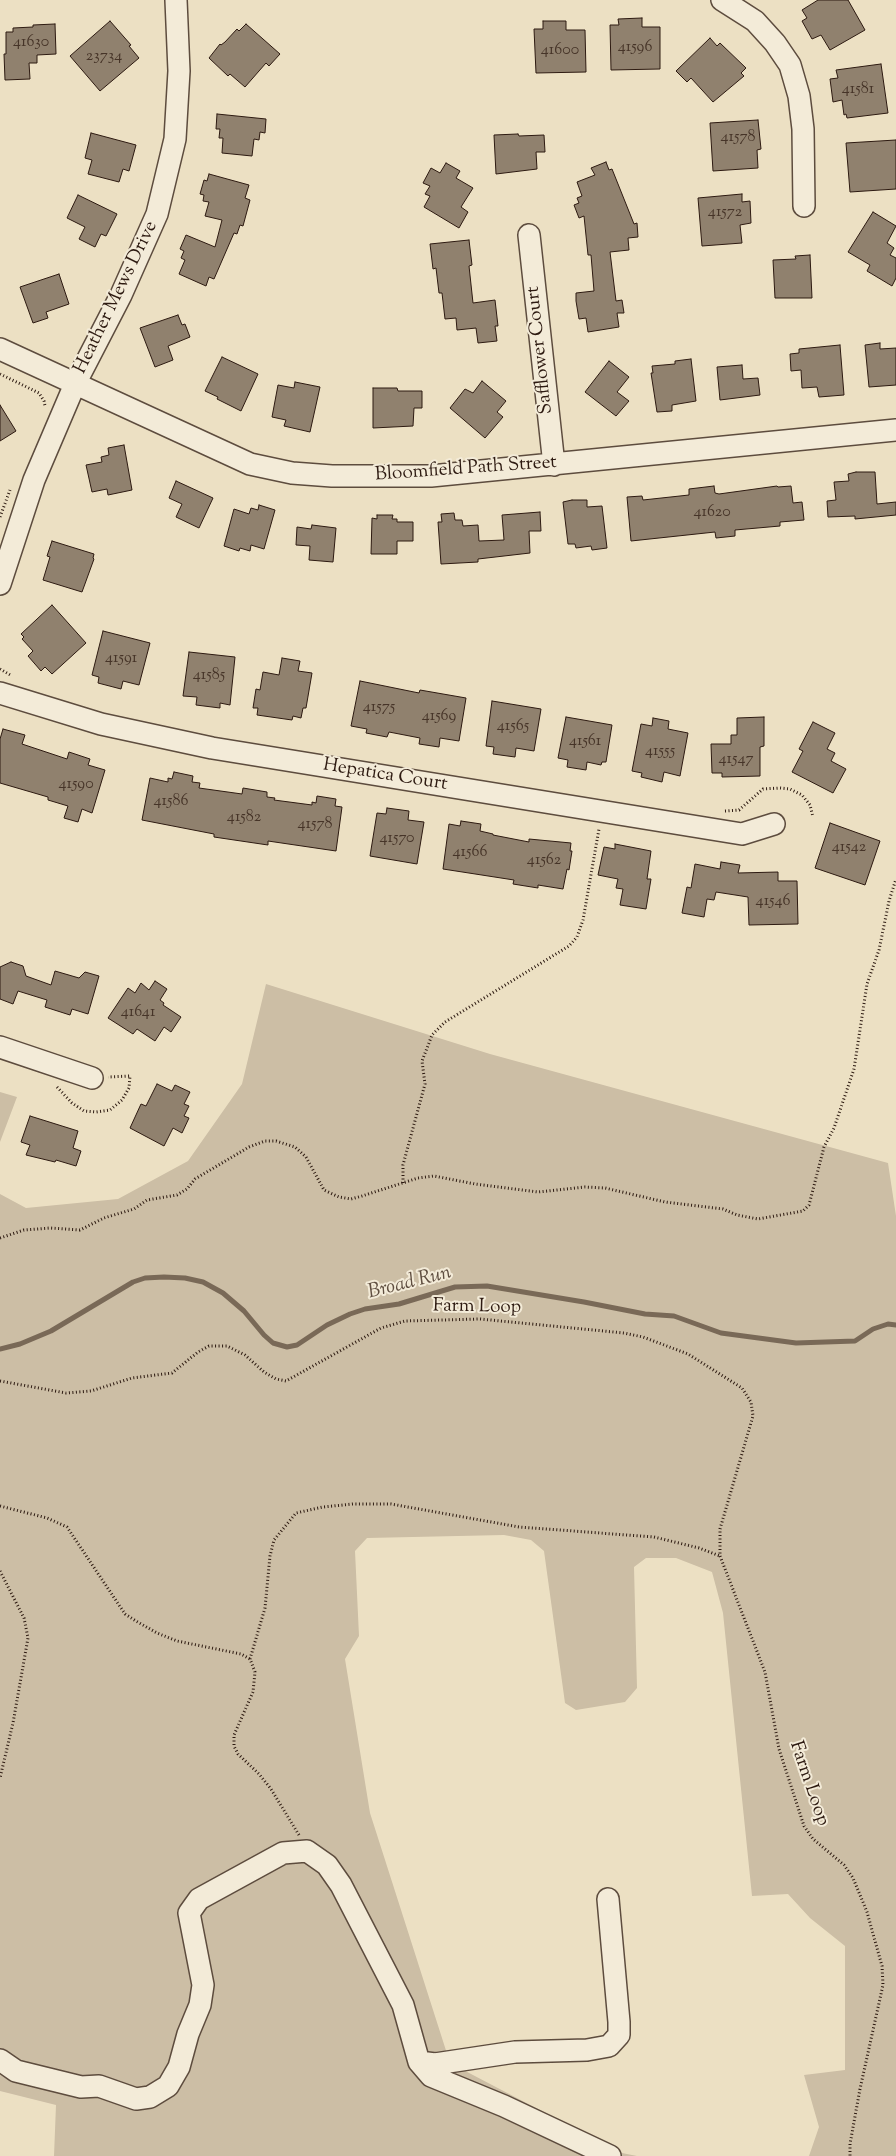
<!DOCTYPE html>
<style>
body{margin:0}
canvas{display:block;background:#ece0c3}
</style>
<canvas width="896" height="2156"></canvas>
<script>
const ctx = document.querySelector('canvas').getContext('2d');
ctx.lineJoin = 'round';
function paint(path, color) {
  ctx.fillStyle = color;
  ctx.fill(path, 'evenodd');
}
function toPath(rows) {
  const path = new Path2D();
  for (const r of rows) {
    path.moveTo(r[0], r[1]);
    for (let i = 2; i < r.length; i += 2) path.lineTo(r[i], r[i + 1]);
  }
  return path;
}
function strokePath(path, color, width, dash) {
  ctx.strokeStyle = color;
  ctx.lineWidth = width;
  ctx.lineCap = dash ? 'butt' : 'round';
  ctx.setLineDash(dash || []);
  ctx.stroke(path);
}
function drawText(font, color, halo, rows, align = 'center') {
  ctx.font = font + ' "Sorts Mill Goudy",serif';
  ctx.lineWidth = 4;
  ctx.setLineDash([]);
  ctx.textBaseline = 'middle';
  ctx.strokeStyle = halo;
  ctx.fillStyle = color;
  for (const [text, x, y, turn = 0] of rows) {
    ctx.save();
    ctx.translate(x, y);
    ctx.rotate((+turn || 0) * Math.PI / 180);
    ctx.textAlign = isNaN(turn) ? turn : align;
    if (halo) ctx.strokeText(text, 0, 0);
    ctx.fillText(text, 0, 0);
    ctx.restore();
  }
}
paint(toPath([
 [266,984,490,1054,888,1163,896,1216,896,2156,809,2156,819,2127,804,2075,845,2070,845,1946,810,1918,788,1894,752,1896,723,1613,712,1572,676,1558,646,1558,634,1567,637,1688,625,1702,576,1710,565,1703,544,1551,531,1540,504,1535,367,1538,355,1551,359,1636,345,1659,370,1813,450,2063,622,2153,637,2156,54,2156,56,2105,0,2091,0,1194,26,1208,118,1199,188,1161,242,1084],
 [0,1092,17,1097,0,1142]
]), '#ccbea5');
strokePath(toPath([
 [0,1349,20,1344,51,1331,133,1282,145,1278,164,1277,185,1278,203,1282,223,1293,244,1311,264,1335,273,1343,287,1347,297,1345,327,1325,350,1314,365,1309,399,1304,455,1287,487,1286,584,1302,645,1314,674,1316,721,1333,796,1343,855,1341,873,1329,888,1324,896,1325]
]), '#796957', 5);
const building = toPath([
 [818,0,848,0,865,30,830,50,821,35,812,39,802,21,807,18,802,10,818,0],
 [642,18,642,27,660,27,660,69,611,70,610,25,619,25,618,19,642,18],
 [110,21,131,45,129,46,139,58,100,91,70,56,110,21],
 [543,21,566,21,566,30,585,30,586,72,536,73,534,29,543,29,543,21],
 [55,24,56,54,37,55,37,63,29,63,30,79,5,80,4,54,6,54,6,32,13,32,13,28,33,27,33,25,55,24],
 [246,24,280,54,269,66,266,63,245,87,230,74,228,76,209,58,220,44,221,45,225,42,237,29,239,31,246,24],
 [710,38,717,46,720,43,746,68,741,73,744,76,713,102,691,78,687,82,676,71,710,38],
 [881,64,888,113,847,118,846,114,844,115,842,100,833,102,830,79,838,78,836,70,881,64],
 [217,114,266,119,265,133,260,132,259,140,254,139,252,156,222,153,223,138,219,138,220,129,216,129,217,114],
 [758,120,761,149,757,150,758,168,713,171,710,123,758,120],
 [91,133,136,145,129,171,123,169,119,182,88,174,92,160,85,158,91,133],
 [518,134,519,136,544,135,545,152,536,152,537,169,496,174,494,135,518,134],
 [896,140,896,189,850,192,846,143,896,140],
 [606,162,609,170,612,169,634,224,637,223,638,237,628,238,629,250,610,252,616,301,622,300,624,313,617,313,619,327,588,332,586,318,579,319,576,301,576,293,594,291,591,255,588,255,584,216,579,218,574,205,579,203,577,198,582,196,577,182,595,175,591,168,606,162],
 [446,163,460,171,456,178,473,188,461,207,468,212,459,228,424,207,430,196,425,194,430,186,423,183,431,168,440,173,446,163],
 [209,174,249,185,245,198,250,200,243,226,240,225,237,234,234,233,214,279,209,277,206,286,179,274,185,260,181,258,184,251,180,249,186,235,215,247,222,220,205,216,209,202,203,201,204,195,200,194,204,180,207,181,209,174],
 [742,194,742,202,750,201,751,223,740,225,742,243,702,246,698,198,742,194],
 [78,195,117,214,106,236,101,234,95,247,79,239,85,227,67,218,78,195],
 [873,212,896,226,887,243,894,248,890,255,896,258,896,278,892,286,867,271,870,265,848,252,873,212],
 [469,240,472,265,469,266,473,303,495,300,498,326,495,326,497,341,478,343,476,328,457,330,456,318,445,319,442,293,439,293,436,268,433,269,430,244,469,240],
 [810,255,812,298,775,298,773,260,796,259,795,256,810,255],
 [59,274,69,304,46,312,48,318,33,323,20,287,59,274],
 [178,315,182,325,185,324,190,337,168,346,173,360,155,367,140,328,178,315],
 [880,343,880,349,896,348,896,385,869,387,865,345,880,343],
 [840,345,844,395,819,397,817,387,802,388,801,370,791,371,790,354,799,353,799,349,840,345],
 [222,357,258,374,241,411,217,399,218,397,205,391,222,357],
 [691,359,696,401,672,405,672,411,657,412,651,373,653,373,652,366,675,364,675,361,691,359],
 [609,361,629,377,617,392,629,401,616,416,585,392,609,361],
 [742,365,743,379,758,378,760,395,720,400,717,367,742,365],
 [482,381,506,401,497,412,503,417,485,438,450,408,465,389,473,393,482,381],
 [295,382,320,387,310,432,284,426,286,420,272,417,278,385,294,388,295,382],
 [373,388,397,388,398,391,422,391,422,408,414,408,413,426,373,428,373,388],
 [0,405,16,431,0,441,0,405],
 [124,445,132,490,108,495,107,489,92,492,86,465,102,462,101,457,109,455,108,448,124,445],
 [856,472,875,472,877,504,896,502,896,515,855,519,855,516,828,517,827,501,836,500,834,482,849,481,848,474,856,472],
 [176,481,213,498,199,528,176,517,182,504,169,498,176,481],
 [714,486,715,493,719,494,777,486,778,487,791,486,793,503,802,502,804,520,780,522,780,526,735,530,735,536,716,538,715,532,631,541,627,497,642,496,643,500,689,495,689,489,714,486],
 [572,500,587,500,587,507,602,506,607,548,592,550,591,546,576,548,575,544,568,544,563,502,572,500],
 [259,505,275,510,264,549,251,545,250,551,240,548,239,551,224,546,234,509,249,514,251,508,258,510,259,505],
 [540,512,541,531,529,531,530,553,478,559,478,562,441,564,438,522,442,522,441,514,454,513,455,520,462,520,463,526,478,525,479,541,504,540,502,515,540,512],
 [377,515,393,515,392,519,397,519,397,522,413,522,413,541,397,541,397,554,371,554,372,518,377,519,377,515],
 [312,525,336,528,333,562,309,560,310,546,296,545,297,527,311,529,312,525],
 [52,541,94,554,93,558,94,559,82,592,43,580,50,557,47,556,52,541],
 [52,605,86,643,52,674,45,667,41,671,28,656,33,651,22,639,24,637,21,634,52,605],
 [103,631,150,643,139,685,123,681,121,689,98,683,99,677,92,675,103,631],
 [189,652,235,657,230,705,220,703,220,708,196,705,197,697,183,696,189,652],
 [282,658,300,661,298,671,312,673,306,708,303,708,301,718,293,716,292,720,257,715,258,708,253,708,256,689,260,690,263,672,279,675,282,658],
 [360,681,419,693,420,690,466,698,459,741,440,738,439,747,419,744,420,738,389,732,387,737,366,733,367,729,351,726,360,681],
 [492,701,541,709,534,751,516,748,515,757,493,754,494,747,486,746,492,701],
 [566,717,612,725,606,762,602,762,601,765,587,762,586,770,567,767,568,760,558,758,566,717],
 [764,717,764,746,760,747,760,776,722,777,722,773,712,773,711,744,731,744,731,735,737,735,737,718,764,717],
 [653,718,669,721,668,729,688,733,680,776,664,772,662,782,641,777,642,773,632,771,641,724,652,726,653,718],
 [813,722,835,733,827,749,835,753,831,761,846,769,833,793,792,772,803,751,799,749,813,722],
 [3,729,25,735,22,744,67,759,69,752,90,759,88,765,105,770,92,813,82,809,78,822,64,818,68,806,48,800,48,797,0,783,0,739,3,729],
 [174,772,193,776,192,782,200,783,199,788,242,794,243,788,267,792,267,797,275,798,274,800,312,805,312,802,316,803,317,796,336,799,335,806,342,807,336,851,268,841,268,845,214,837,214,834,142,820,150,778,168,782,168,778,172,779,174,772],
 [387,808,409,811,408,820,424,822,417,864,370,856,377,813,386,814,387,808],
 [461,821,481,824,480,831,493,834,493,835,529,842,529,839,571,843,570,851,572,851,569,870,567,869,563,889,538,885,538,888,513,884,514,880,443,869,449,824,460,826,461,821],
 [830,823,880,841,865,885,815,868,830,823],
 [615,844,651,851,647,879,651,879,646,909,620,905,623,889,616,888,618,879,598,875,604,847,615,849,615,844],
 [721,862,740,865,738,873,778,872,778,881,797,881,798,924,749,925,748,897,716,892,714,900,707,899,704,917,682,913,687,887,691,888,695,864,720,869,721,862],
 [11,962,23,966,26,976,51,985,55,971,79,978,85,972,99,976,88,1014,72,1009,70,1015,45,1007,47,1000,18,991,13,1004,0,999,0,967,11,962],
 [155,981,167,989,160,1000,164,1003,163,1005,181,1017,171,1032,164,1027,155,1041,137,1029,133,1034,108,1018,128,988,135,993,141,983,149,990,155,981],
 [157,1084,172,1091,175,1085,190,1092,184,1104,189,1106,184,1116,189,1118,182,1133,173,1128,164,1146,130,1128,141,1104,146,1106,157,1084],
 [30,1116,78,1131,73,1148,81,1151,76,1166,56,1160,55,1162,26,1155,30,1145,21,1142,30,1116]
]);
paint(building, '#90816e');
strokePath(building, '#2d1a11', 1);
const minor = toPath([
 [722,0,755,21,775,43,790,65,799,96,803,129,804,206],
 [529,235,554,465],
 [0,349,250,464,292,473,332,476,431,476,896,430],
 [0,584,34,480,75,384,121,295,157,214,175,139,179,71,176,0],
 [0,693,101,724,212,748,742,834,774,824],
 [0,1047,92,1078],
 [0,2060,16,2071,81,2087,99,2086,136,2099,150,2097,168,2086,179,2067,188,2034,200,2005,203,1985,189,1913,199,1899,283,1853,307,1851,327,1865,341,1885,403,2005,419,2062,431,2076,504,2106,610,2156],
 [419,2062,435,2064,515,2052,587,2050,609,2046,619,2035,619,2022,608,1899]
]);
strokePath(minor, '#5d4c3e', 24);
strokePath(toPath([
 [0,374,39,393,44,401,45,406],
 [0,517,10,490],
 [0,669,12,676],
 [725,811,739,810,763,789,780,788,790,789,802,795,810,805,813,817],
 [57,1087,72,1103,84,1111,96,1112,110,1110,122,1100,129,1088,130,1076,108,1077],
 [403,1183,403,1165,425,1084,422,1061,432,1035,445,1022,569,946,577,937,583,920,599,829],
 [0,1238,24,1230,50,1228,80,1230,104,1218,134,1209,147,1200,177,1195,187,1189,195,1179,249,1147,265,1141,276,1141,295,1147,306,1157,324,1190,339,1197,351,1199,362,1196,418,1178,434,1176,475,1184,538,1192,585,1187,605,1188,665,1202,723,1209,737,1215,758,1219,803,1211,809,1205,824,1147,834,1128,854,1069,867,984,879,950,889,901,896,879],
 [0,1381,66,1393,91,1391,132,1378,172,1373,198,1352,209,1346,227,1346,245,1355,264,1372,276,1379,286,1381,381,1328,405,1321,480,1319,624,1333,643,1337,688,1354,742,1388,751,1402,753,1416,720,1529,720,1556,765,1672,779,1749,804,1826,813,1839,844,1865,853,1878,867,1912,882,1966,883,1985,860,2089,850,2144,850,2156],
 [0,1506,47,1518,67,1527,125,1614,136,1621,157,1633,177,1641,241,1654,250,1659],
 [0,1571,24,1618,28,1638,13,1723,0,1778],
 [299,1835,271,1789,259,1774,238,1754,234,1746,234,1735,253,1692,255,1672,250,1659,265,1608,270,1556,274,1540,296,1513,323,1507,353,1504,391,1504,519,1527,654,1537,699,1548,720,1556]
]), '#2d1a11', 3, [1, 2.5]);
strokePath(minor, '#f3ebd8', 21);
drawText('16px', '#463428', null, [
 ["41630",31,43],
 ["41596",635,48],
 ["41600",560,51],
 ["23734",104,57],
 ["41581",858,90],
 ["41578",738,138],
 ["41572",725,213],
 ["41620",712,513],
 ["41591",121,659],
 ["41585",209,676],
 ["41575",379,708],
 ["41569",439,717],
 ["41565",513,727],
 ["41561",585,742],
 ["41555",660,752],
 ["41547",736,760],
 ["41590",76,785],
 ["41586",171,802],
 ["41582",244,818],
 ["41578",315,825],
 ["41570",397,839],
 ["41542",849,848],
 ["41566",470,853],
 ["41562",544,861],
 ["41546",773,902],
 ["41641",138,1013]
]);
drawText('19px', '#2d1a11', '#f3ebd8', [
 ["Heather Mews Drive",117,298,-64],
 ["Safflower Court",541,350,-96],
 ["Bloomfield Path Street",466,470,-4],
 ["Hepatica Court",385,776,9],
 ["Farm Loop",477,1308,1],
 ["Farm Loop",808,1784,71]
]);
drawText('italic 20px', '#5f4e40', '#f3ebd8', [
 ["Broad Run",410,1284,-14]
]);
</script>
